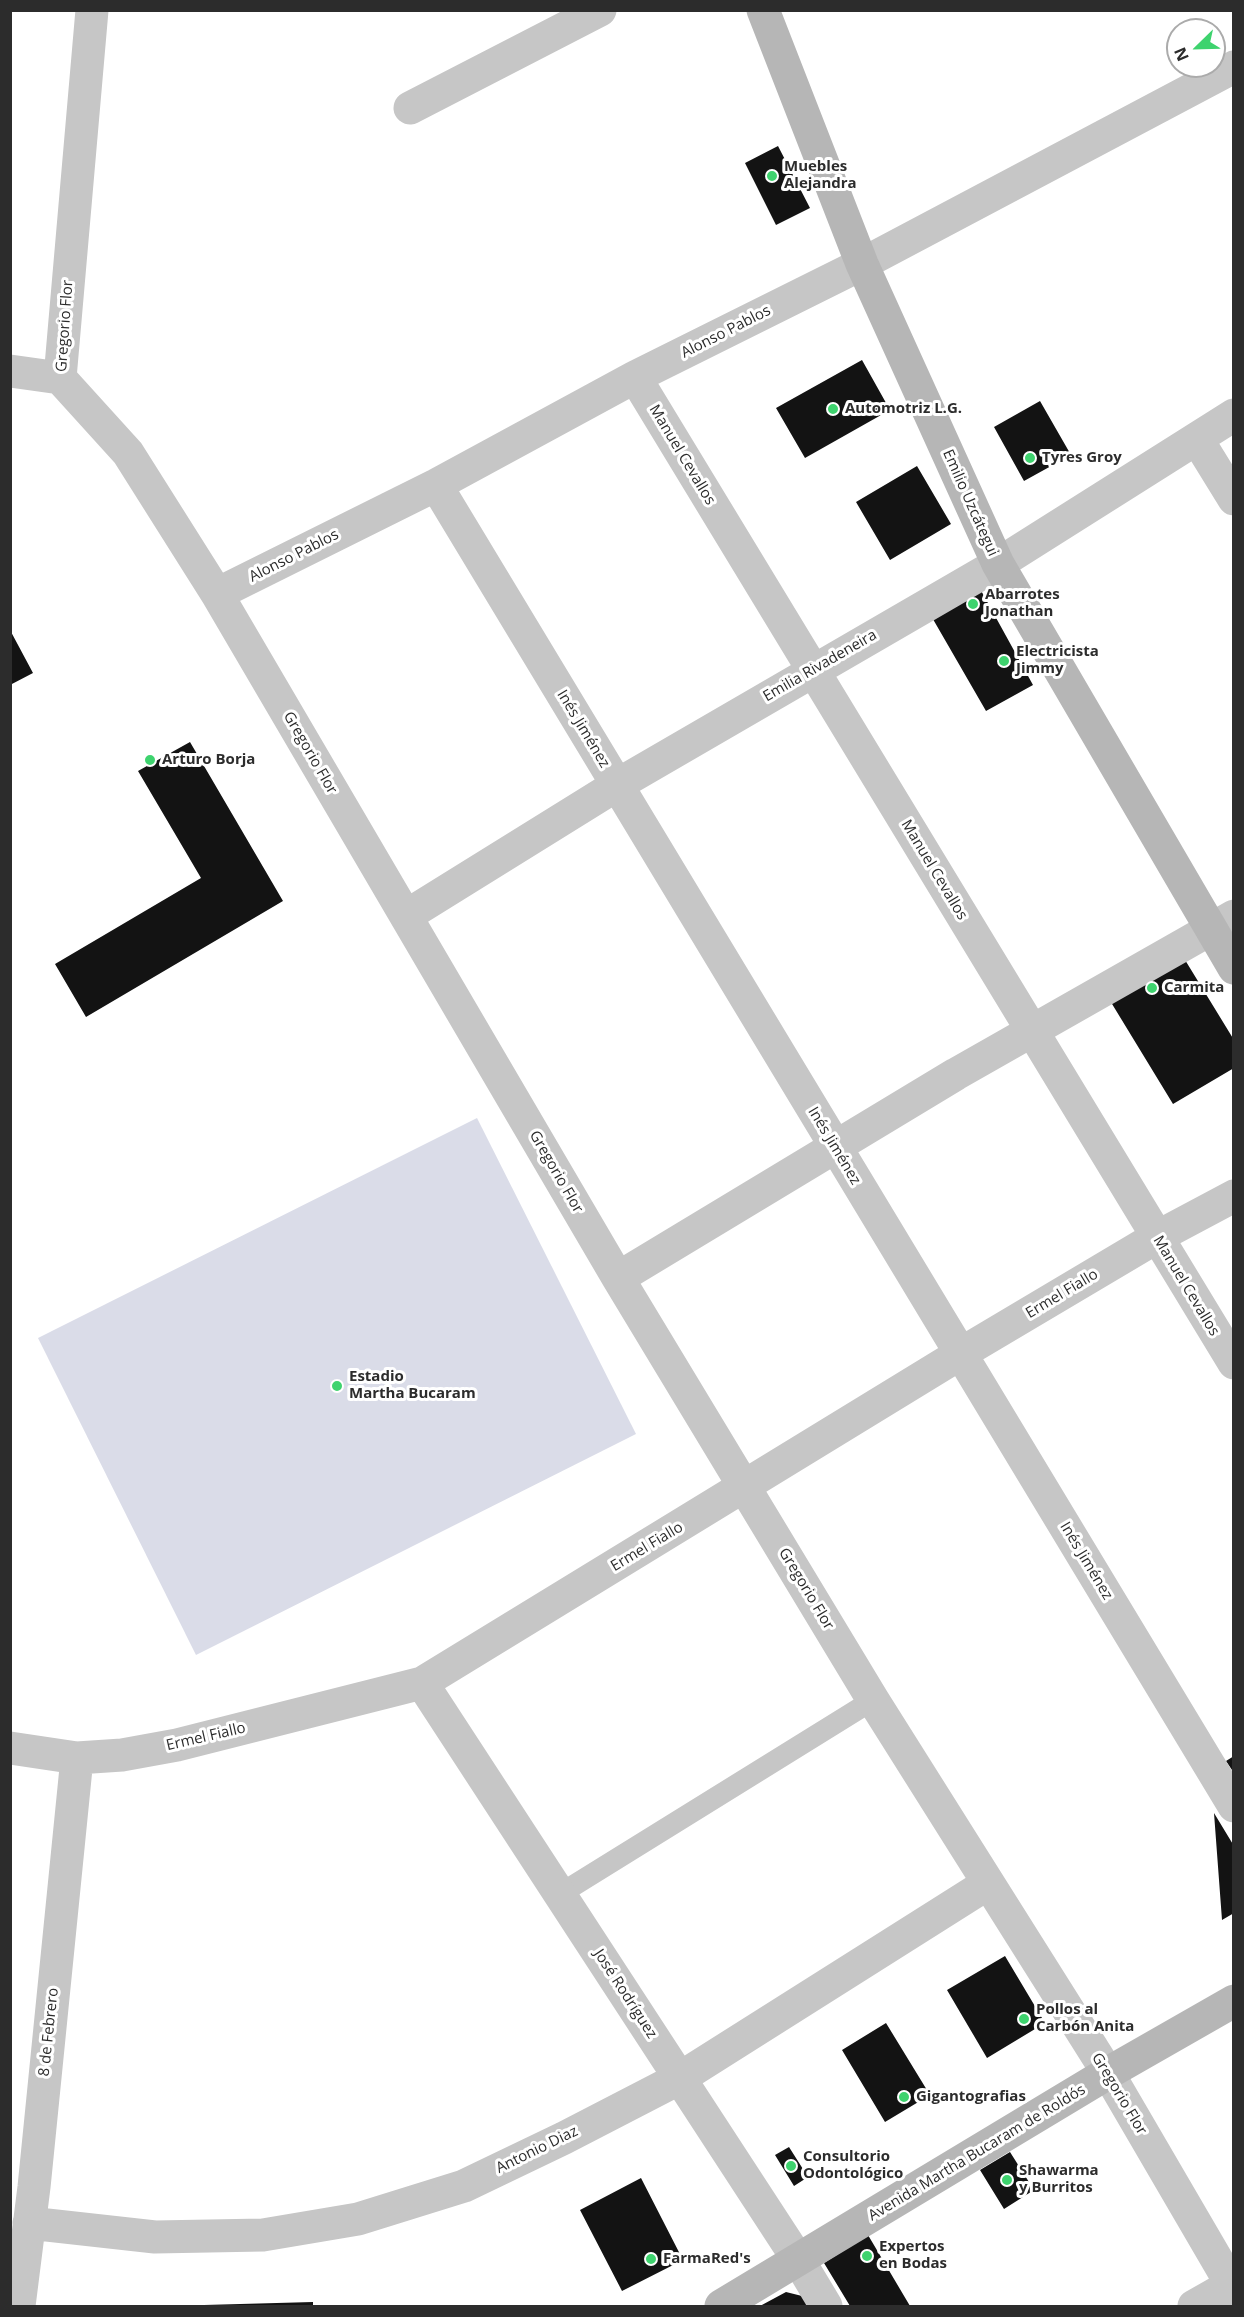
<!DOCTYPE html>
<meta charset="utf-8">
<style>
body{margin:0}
#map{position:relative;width:1244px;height:2317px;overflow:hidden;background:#fff;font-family:"Open Sans",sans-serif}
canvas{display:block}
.frame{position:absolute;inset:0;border:12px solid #2c2c2c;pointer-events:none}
.north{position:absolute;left:1166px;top:18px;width:60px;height:60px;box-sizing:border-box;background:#fff;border:2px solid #ababab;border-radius:50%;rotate:247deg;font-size:16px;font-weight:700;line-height:24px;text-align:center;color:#2c2c2c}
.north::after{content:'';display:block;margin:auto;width:21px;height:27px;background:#3ed36e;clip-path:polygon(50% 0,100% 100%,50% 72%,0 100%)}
</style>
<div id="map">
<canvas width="1244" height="2317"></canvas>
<div class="frame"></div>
<div class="north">N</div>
</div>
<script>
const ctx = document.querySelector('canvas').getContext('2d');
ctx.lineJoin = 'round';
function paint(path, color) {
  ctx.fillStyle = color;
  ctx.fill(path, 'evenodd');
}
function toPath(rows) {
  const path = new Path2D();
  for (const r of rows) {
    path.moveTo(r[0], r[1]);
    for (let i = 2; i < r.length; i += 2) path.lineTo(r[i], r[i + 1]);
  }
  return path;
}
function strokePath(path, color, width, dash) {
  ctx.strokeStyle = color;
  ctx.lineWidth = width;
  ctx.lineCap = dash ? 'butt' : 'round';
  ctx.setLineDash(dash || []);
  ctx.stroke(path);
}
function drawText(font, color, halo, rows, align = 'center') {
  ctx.font = font + ' "Open Sans",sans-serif';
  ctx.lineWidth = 6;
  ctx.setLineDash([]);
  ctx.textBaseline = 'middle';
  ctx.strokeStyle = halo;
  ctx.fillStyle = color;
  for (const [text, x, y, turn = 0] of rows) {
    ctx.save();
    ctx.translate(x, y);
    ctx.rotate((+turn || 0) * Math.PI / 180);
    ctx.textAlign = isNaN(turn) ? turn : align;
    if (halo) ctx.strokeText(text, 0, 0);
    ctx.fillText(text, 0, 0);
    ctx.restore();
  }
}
paint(toPath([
 [477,1118,636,1434,196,1655,38,1338]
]), '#dadce8');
paint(toPath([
 [778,146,810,208,776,225,745,163],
 [862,360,890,410,805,458,776,408],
 [1040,401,1071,455,1024,481,994,427],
 [917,466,951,524,890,560,856,502],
 [978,585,1033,685,986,711,930,614],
 [10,630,33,673,10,685],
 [190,742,283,901,86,1017,55,964,201,878,138,771],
 [1182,955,1234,1040,1234,1068,1173,1104,1109,999],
 [1234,1756,1234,1773,1226,1761],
 [1214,1813,1234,1846,1234,1913,1222,1920],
 [1005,1956,1045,2023,987,2058,947,1990],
 [886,2023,930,2095,885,2122,842,2050],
 [789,2147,808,2177,794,2186,775,2155],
 [1010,2152,1034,2190,1004,2209,980,2170],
 [641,2178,683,2260,622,2291,580,2210],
 [868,2235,910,2306,850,2306,824,2263],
 [786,2292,802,2296,808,2306,760,2306],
 [313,2302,313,2306,205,2306,204,2305]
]), '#131313');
strokePath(toPath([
 [560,1894,873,1700]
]), '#c6c6c6', 21);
strokePath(toPath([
 [92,10,60,378,128,453,217,594,618,1278,873,1700,1108,2073,1234,2289],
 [410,108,600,10],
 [10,371,60,378],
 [635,377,1234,1363],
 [1197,439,1234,499],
 [436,485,1234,1806],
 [217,594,436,485,635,377,862,264,1234,67],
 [406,916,617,785,998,564,1234,415],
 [618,1278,956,1074,1234,916],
 [422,1683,799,2261,826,2306],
 [10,1748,77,1758,122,1755,177,1745,422,1683,960,1354,1157,1237,1234,1196],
 [29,2223,155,2237,263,2235,358,2219,464,2186,564,2138,680,2078,987,1884],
 [19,2306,34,2187,77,1758],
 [1194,2306,1231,2285]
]), '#c6c6c6', 33);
strokePath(toPath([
 [763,10,862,264,998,564,1234,968],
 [721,2306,1108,2073,1234,2001]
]), '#b6b6b6', 33);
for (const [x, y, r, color] of [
 [772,176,6,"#3ed36e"],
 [833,409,6,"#3ed36e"],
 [1030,458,6,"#3ed36e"],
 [973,604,6,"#3ed36e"],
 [1004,661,6,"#3ed36e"],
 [150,760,6,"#3ed36e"],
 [1152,988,6,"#3ed36e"],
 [337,1386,6,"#3ed36e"],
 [1024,2019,6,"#3ed36e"],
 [904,2097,6,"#3ed36e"],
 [791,2166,6,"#3ed36e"],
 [1007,2180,6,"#3ed36e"],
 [867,2256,6,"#3ed36e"],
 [651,2259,6,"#3ed36e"]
]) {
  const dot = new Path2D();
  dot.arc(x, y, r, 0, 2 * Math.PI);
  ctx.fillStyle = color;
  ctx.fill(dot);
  strokePath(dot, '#fff', 2);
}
drawText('bold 15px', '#2c2c2c', '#fff', [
 ["Muebles",784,167],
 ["Alejandra",784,184],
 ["Automotriz L.G.",845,409],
 ["Tyres Groy",1042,458],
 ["Abarrotes",985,595],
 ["Jonathan",985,612],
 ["Electricista",1016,652],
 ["Jimmy",1016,669],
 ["Arturo Borja",162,760],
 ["Carmita",1164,988],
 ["Estadio",349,1377],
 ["Martha Bucaram",349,1394],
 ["Pollos al",1036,2010],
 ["Carbón Anita",1036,2027],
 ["Gigantografias",916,2097],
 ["Consultorio",803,2157],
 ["Odontológico",803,2174],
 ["Shawarma",1019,2171],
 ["y Burritos",1019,2188],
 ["Expertos",879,2247],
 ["en Bodas",879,2264],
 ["FarmaRed's",663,2259]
], 'left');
drawText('15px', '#2c2c2c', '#fff', [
 ["Gregorio Flor",65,326,-86],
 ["Alonso Pablos",726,332,-27],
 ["Manuel Cevallos",682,455,59],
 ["Emilio Uzcátegui",970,503,66],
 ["Alonso Pablos",294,556,-27],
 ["Emilia Rivadeneira",820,666,-30],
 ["Inés Jiménez",583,729,59],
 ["Gregorio Flor",310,753,60],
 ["Manuel Cevallos",934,870,59],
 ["Inés Jiménez",834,1146,59],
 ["Gregorio Flor",556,1172,60],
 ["Manuel Cevallos",1186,1286,59],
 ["Ermel Fiallo",1062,1294,-31],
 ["Ermel Fiallo",647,1547,-31],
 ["Inés Jiménez",1086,1561,59],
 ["Gregorio Flor",806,1589,59],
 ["Ermel Fiallo",206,1737,-13],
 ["José Rodríguez",625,1994,57],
 ["8 de Febrero",49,2032,-84],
 ["Gregorio Flor",1119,2094,59],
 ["Antonio Diaz",537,2150,-26],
 ["Avenida Martha Bucaram de Roldós",977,2153,-31]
]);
</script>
